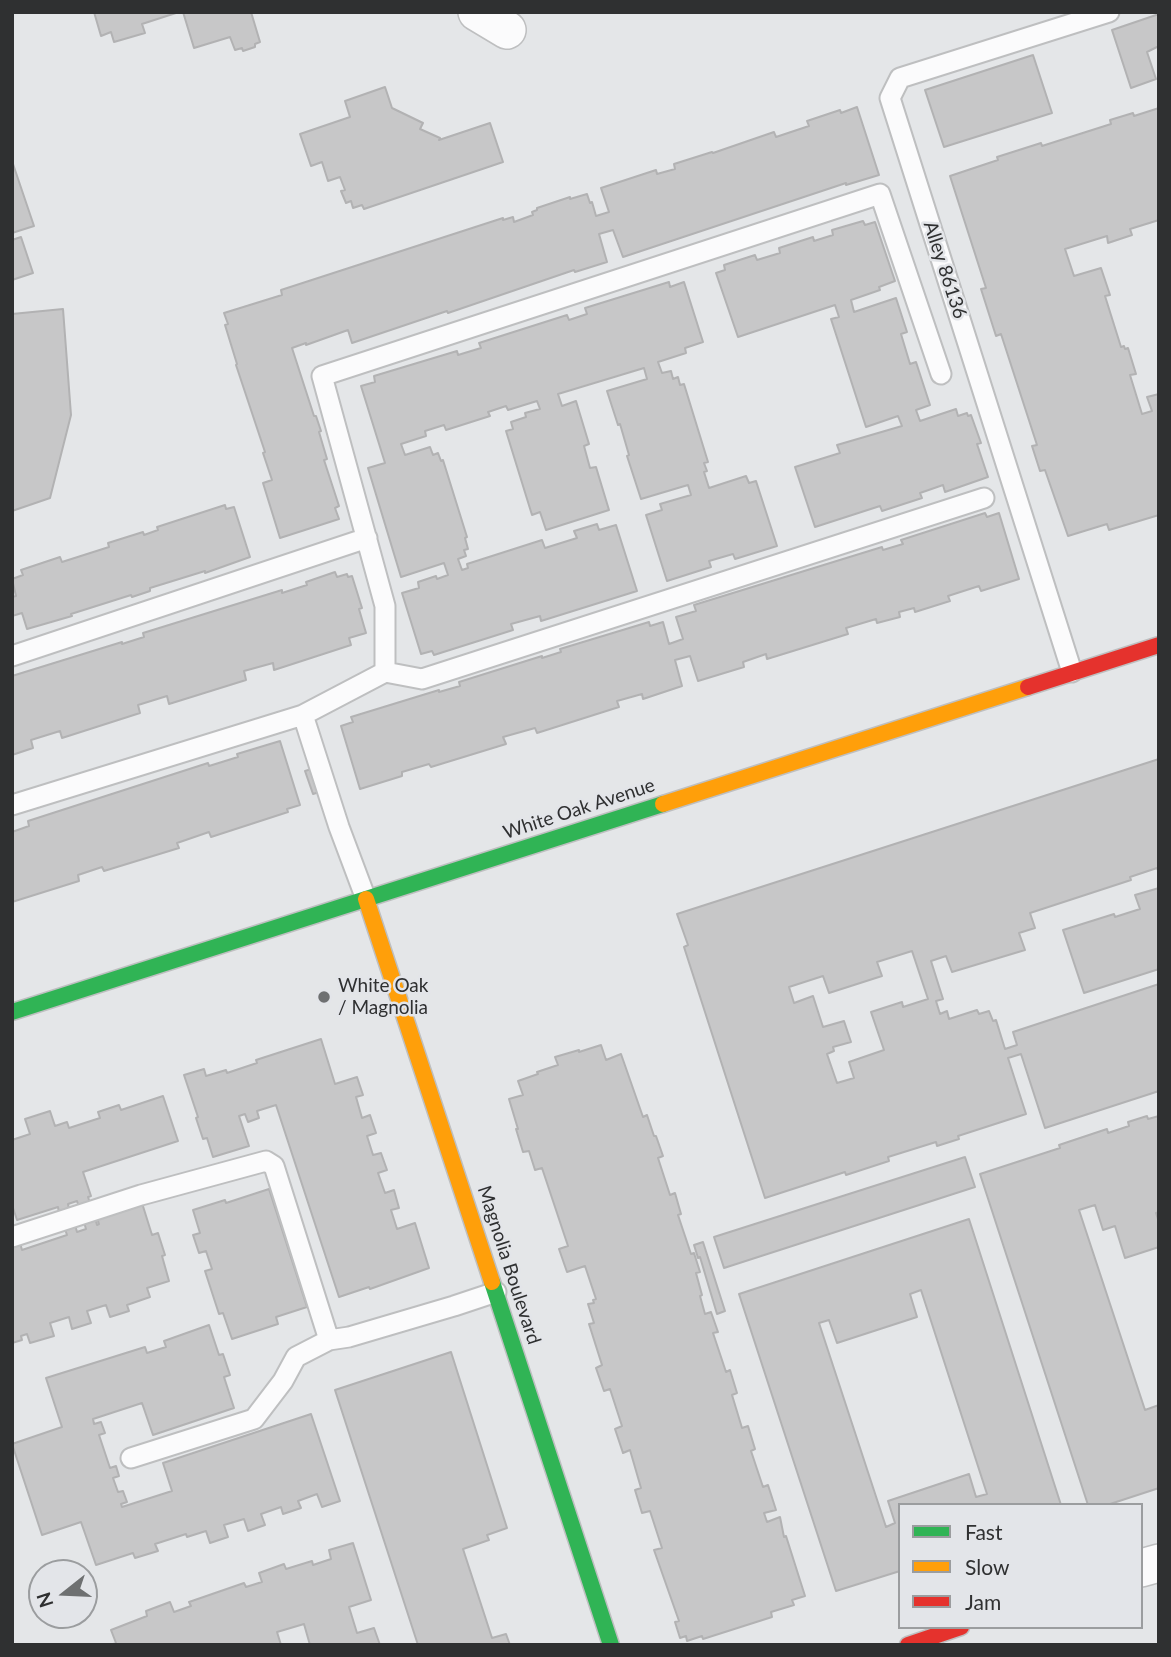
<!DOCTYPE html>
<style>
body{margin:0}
#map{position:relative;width:1171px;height:1657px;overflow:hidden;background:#e4e6e8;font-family:Lato,sans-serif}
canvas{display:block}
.frame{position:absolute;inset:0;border:14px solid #2f3031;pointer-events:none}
.legend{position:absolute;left:898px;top:1503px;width:245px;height:126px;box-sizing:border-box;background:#e3e5e9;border:2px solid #9b9d9f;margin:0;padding:9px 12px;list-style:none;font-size:21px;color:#2f3031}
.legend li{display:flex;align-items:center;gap:14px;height:35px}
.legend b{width:35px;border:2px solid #9b9d9f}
.north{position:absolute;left:28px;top:1559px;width:70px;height:70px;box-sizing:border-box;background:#e3e5e9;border:2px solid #9b9d9f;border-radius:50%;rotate:252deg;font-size:19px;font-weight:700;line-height:28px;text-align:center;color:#2f3031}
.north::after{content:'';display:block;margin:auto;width:24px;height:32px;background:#6e7071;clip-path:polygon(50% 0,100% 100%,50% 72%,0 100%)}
</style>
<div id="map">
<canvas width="1171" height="1657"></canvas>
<div class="frame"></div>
<ul class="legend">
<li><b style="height:9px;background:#30b455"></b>Fast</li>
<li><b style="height:9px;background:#ff9f0a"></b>Slow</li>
<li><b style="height:9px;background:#e5322d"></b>Jam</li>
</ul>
<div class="north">N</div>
</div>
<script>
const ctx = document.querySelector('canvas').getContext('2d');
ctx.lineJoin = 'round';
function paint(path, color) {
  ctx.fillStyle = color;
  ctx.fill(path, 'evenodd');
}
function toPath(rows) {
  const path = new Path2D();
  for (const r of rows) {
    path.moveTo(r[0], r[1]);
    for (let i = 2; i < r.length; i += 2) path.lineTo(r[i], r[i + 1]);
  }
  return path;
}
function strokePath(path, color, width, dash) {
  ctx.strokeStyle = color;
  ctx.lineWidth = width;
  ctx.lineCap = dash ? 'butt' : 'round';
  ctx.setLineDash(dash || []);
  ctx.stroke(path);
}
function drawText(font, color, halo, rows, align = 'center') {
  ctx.font = font + ' Lato,sans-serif';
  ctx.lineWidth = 5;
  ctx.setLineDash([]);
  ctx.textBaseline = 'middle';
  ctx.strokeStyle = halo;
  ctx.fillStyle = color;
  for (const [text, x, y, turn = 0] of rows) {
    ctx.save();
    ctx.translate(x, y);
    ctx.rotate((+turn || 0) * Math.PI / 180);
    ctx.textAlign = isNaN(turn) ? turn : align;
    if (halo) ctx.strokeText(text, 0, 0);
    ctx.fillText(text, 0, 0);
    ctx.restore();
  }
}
const building = toPath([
 [94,12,179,12,142,24,145,33,114,42,111,32,101,36,94,12],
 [183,12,251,12,260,42,255,44,255,47,243,51,242,48,235,50,230,37,194,48,183,12],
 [1159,14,1159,46,1147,52,1156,79,1131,88,1112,30,1159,14],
 [1033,55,1052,113,944,147,925,90,1033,55],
 [385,87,392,108,423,123,420,129,440,138,439,140,490,123,503,162,364,209,362,205,353,208,351,201,346,203,341,191,345,190,340,177,328,181,322,162,311,166,300,134,350,117,345,101,385,87],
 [857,107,879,175,846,185,846,183,623,257,613,230,599,234,607,262,575,272,574,270,448,313,447,311,352,343,348,330,306,345,306,343,292,348,314,416,316,416,321,431,319,432,327,459,324,460,339,506,335,508,339,519,280,538,263,483,272,480,263,453,265,452,236,365,237,364,225,325,228,324,224,313,282,295,281,290,503,218,503,220,513,217,514,222,533,215,532,212,537,210,537,208,570,197,570,199,587,194,590,203,592,202,596,216,609,212,601,188,656,170,657,174,675,169,674,164,712,152,713,153,774,132,776,137,809,126,807,121,840,110,841,113,857,107],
 [1159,108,1159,220,1130,229,1132,235,1108,243,1107,236,1065,249,1074,276,1101,268,1110,295,1105,296,1121,347,1124,346,1125,349,1128,348,1136,374,1130,375,1142,414,1152,411,1147,397,1159,394,1159,515,1109,530,1107,524,1068,536,1045,470,1040,471,1032,446,1037,445,1001,334,996,336,981,289,986,288,950,176,998,160,997,157,1041,143,1042,146,1111,124,1110,120,1133,113,1134,116,1159,108],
 [12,161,34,226,12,233,12,161],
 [863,221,865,225,875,222,895,281,879,287,880,290,851,300,854,312,896,298,907,332,901,334,910,364,916,362,930,405,916,410,920,421,956,409,958,416,967,413,968,416,971,415,981,443,977,444,988,477,945,492,943,485,920,493,922,498,882,511,880,506,815,527,795,467,840,453,837,445,902,426,898,416,866,427,831,319,839,317,835,305,738,337,716,273,725,270,724,265,755,255,757,260,780,253,779,248,813,237,814,241,833,235,832,230,863,221],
 [21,237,33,273,12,280,12,240,21,237],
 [669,282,670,287,684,282,703,342,685,348,686,353,658,362,662,373,671,371,673,379,678,377,680,385,684,384,708,462,704,463,707,471,704,472,709,488,746,476,749,483,756,481,777,546,735,559,733,554,709,561,711,567,667,581,646,515,662,510,660,504,691,495,688,485,641,499,627,456,629,455,620,424,618,425,607,391,647,379,644,368,558,394,562,406,576,401,589,444,584,446,590,468,596,467,609,510,546,530,540,512,532,515,506,431,513,429,511,422,526,417,525,413,540,409,537,401,508,410,506,406,488,412,490,416,446,430,444,425,425,431,426,436,401,444,405,455,430,447,433,455,438,453,441,461,443,460,467,537,465,538,468,549,464,550,466,556,458,559,462,570,468,568,467,564,542,540,545,548,577,538,574,531,597,524,599,530,616,525,637,591,541,621,540,616,511,624,513,630,434,655,432,651,421,654,402,593,419,588,418,582,436,576,437,579,448,575,444,563,401,577,368,468,385,463,361,386,375,382,374,376,457,351,458,355,481,348,479,343,567,315,569,320,587,314,585,308,669,282],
 [63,309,71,415,50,498,12,511,12,314,63,309],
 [225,505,226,509,234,507,250,557,205,573,205,571,150,588,150,591,132,597,131,595,71,614,72,616,27,629,22,613,12,616,12,597,16,596,12,579,23,575,21,570,60,557,62,562,109,547,108,543,143,532,144,535,158,530,157,527,225,505],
 [985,513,987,517,999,513,1019,579,981,591,979,586,948,596,950,601,915,612,914,608,899,612,900,617,877,623,876,619,846,628,848,634,767,659,766,654,743,662,744,667,698,681,690,656,675,660,682,686,643,699,642,694,617,701,619,707,537,733,535,728,503,737,506,744,431,767,429,764,402,772,402,776,360,789,341,726,353,722,351,717,439,690,439,692,460,686,459,682,542,656,542,658,561,652,560,649,649,622,650,626,663,622,669,644,683,639,676,617,696,611,694,605,882,547,883,550,903,544,901,540,985,513],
 [335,572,337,577,347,574,348,577,352,576,362,608,359,609,366,633,349,638,351,645,274,670,273,663,244,671,246,680,169,704,167,696,138,705,140,713,62,738,60,731,31,740,33,748,12,755,12,676,122,642,122,644,144,637,143,633,282,590,282,593,307,585,306,582,335,572],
 [280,741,300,805,287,809,288,812,211,837,209,832,177,843,179,848,104,871,102,867,78,875,79,881,12,902,12,832,29,826,28,821,208,763,209,766,238,757,237,754,280,741],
 [1159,759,1159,873,1157,868,1130,877,1131,880,1030,913,1035,928,1019,933,1025,950,952,972,946,956,931,961,943,999,936,1001,940,1014,947,1011,949,1019,977,1010,979,1014,989,1011,993,1021,996,1020,1005,1049,1017,1045,1013,1032,1159,984,1159,1091,1045,1128,1021,1054,1008,1058,1026,1114,958,1136,959,1139,937,1146,936,1142,888,1157,889,1161,846,1175,845,1172,765,1198,684,947,688,945,677,914,1159,759],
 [912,951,928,999,903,1007,902,1002,871,1012,884,1050,849,1062,854,1078,837,1083,827,1054,834,1051,833,1047,851,1042,844,1021,823,1027,813,996,794,1003,789,987,823,976,829,993,882,976,877,962,912,951],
 [318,767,326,790,313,794,305,771,318,767],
 [1159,888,1159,969,1084,993,1063,930,1114,914,1115,917,1140,909,1135,895,1159,888],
 [321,1039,335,1084,357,1077,363,1095,356,1097,362,1118,370,1115,376,1133,367,1136,373,1155,381,1153,387,1170,378,1173,385,1193,394,1190,399,1208,391,1210,397,1229,415,1223,429,1268,370,1289,369,1287,339,1297,276,1105,257,1111,259,1118,248,1122,245,1114,239,1116,249,1146,213,1157,207,1138,203,1139,196,1118,198,1117,184,1075,204,1069,206,1076,226,1070,227,1073,257,1063,256,1060,321,1039],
 [601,1045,606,1060,621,1054,643,1117,647,1115,654,1136,656,1136,663,1156,658,1158,670,1195,675,1193,681,1214,678,1215,691,1254,694,1253,700,1272,696,1273,702,1295,700,1296,705,1314,711,1312,718,1332,713,1333,726,1372,730,1370,737,1393,732,1395,742,1428,748,1426,755,1449,751,1451,763,1487,768,1485,776,1510,764,1513,767,1522,780,1517,784,1537,786,1536,805,1596,792,1600,794,1605,771,1612,772,1617,703,1639,702,1636,687,1641,686,1636,680,1638,675,1622,679,1621,654,1550,662,1548,650,1511,642,1513,635,1490,641,1488,630,1450,623,1453,615,1429,622,1426,610,1389,604,1391,596,1368,602,1365,589,1324,594,1323,588,1304,594,1303,593,1300,596,1299,585,1266,567,1272,559,1249,568,1246,542,1168,535,1170,529,1151,523,1152,516,1129,518,1129,509,1099,523,1095,518,1081,538,1074,537,1072,558,1065,555,1057,579,1050,579,1052,601,1045],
 [163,1096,178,1141,83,1172,91,1196,88,1197,90,1203,79,1207,77,1201,68,1204,69,1210,59,1213,58,1207,17,1220,12,1205,12,1140,30,1134,25,1119,50,1111,55,1126,67,1122,69,1128,100,1118,98,1112,119,1105,121,1110,163,1096],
 [1147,1116,1148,1119,1159,1116,1159,1212,1156,1213,1159,1222,1159,1247,1125,1258,1115,1226,1103,1230,1095,1205,1079,1210,1145,1410,1159,1405,1159,1488,1107,1505,1088,1505,980,1174,1060,1148,1059,1145,1107,1129,1108,1133,1129,1126,1128,1122,1147,1116],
 [965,1157,975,1187,724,1268,714,1237,965,1157],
 [269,1189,307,1307,276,1317,278,1324,232,1339,223,1313,219,1314,205,1271,212,1269,206,1251,199,1253,193,1235,200,1233,193,1210,225,1200,226,1203,269,1189],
 [142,1203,152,1235,158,1233,165,1255,162,1256,169,1281,147,1288,150,1297,127,1305,129,1311,110,1317,106,1305,87,1311,91,1323,72,1329,69,1317,50,1323,54,1336,30,1343,27,1334,21,1336,22,1340,12,1343,12,1246,20,1243,22,1250,67,1235,65,1229,75,1225,77,1232,86,1229,84,1222,95,1218,97,1225,99,1224,97,1218,142,1203],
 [969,1219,1061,1505,900,1505,900,1571,836,1591,739,1294,969,1219],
 [921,1290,987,1494,976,1497,969,1474,888,1501,895,1523,886,1527,819,1323,829,1320,837,1343,917,1317,910,1294,921,1290],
 [703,1242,725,1311,717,1314,700,1257,698,1258,694,1245,703,1242],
 [209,1325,219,1355,223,1354,230,1375,224,1377,234,1408,153,1435,142,1403,93,1419,94,1424,101,1422,105,1433,99,1435,110,1468,116,1466,119,1476,113,1478,118,1492,123,1491,127,1502,121,1504,122,1507,172,1491,163,1463,311,1414,340,1501,322,1507,317,1494,298,1501,301,1508,283,1514,281,1507,261,1514,265,1525,248,1531,244,1519,224,1525,228,1537,210,1543,206,1531,187,1537,186,1534,155,1544,158,1551,135,1558,133,1553,96,1565,81,1522,42,1535,12,1444,62,1427,46,1378,145,1347,147,1353,166,1347,164,1341,209,1325],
 [451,1352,507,1528,487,1535,489,1540,463,1549,492,1638,506,1634,510,1645,418,1645,335,1390,451,1352],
 [353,1543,371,1600,349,1607,357,1633,374,1628,380,1645,310,1645,304,1624,277,1632,281,1645,111,1645,116,1643,111,1630,147,1616,146,1611,170,1602,174,1612,191,1606,189,1602,244,1583,246,1587,262,1582,259,1573,284,1564,286,1569,312,1561,313,1565,331,1559,329,1550,353,1543]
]);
paint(building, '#c7c7c8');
strokePath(building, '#b2b2b3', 2);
const lane = toPath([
 [12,656,367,538],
 [385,672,422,679,984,498],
 [1072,672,890,98,900,78,1109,12],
 [12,805,303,715],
 [366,899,339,827,303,715,385,672,385,606,322,376,880,194,941,374],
 [12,1237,141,1195,266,1161,274,1166,329,1340],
 [131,1458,254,1419,283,1381,296,1357,329,1340,349,1337,454,1306,496,1292]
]);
const street = toPath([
 [477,12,507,30],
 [1141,1568,1159,1563]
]);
const fast = toPath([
 [12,1012,663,804],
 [492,1282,611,1645]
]);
const slow = toPath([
 [663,804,1028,687],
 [366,899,492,1282]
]);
const jam = toPath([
 [1028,687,1159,645],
 [908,1645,961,1627]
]);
strokePath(lane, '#bebfc0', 23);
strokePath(street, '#bebfc0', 40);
strokePath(fast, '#bebfc0', 19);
strokePath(slow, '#bebfc0', 19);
strokePath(jam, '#bebfc0', 19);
strokePath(lane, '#fbfbfc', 19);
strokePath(street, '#fbfbfc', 37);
strokePath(fast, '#30b455', 16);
strokePath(slow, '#ff9f0a', 16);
strokePath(jam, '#e5322d', 16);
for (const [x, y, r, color] of [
 [324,997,7,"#6e7071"]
]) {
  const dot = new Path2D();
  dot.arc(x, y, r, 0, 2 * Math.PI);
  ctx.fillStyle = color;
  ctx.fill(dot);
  strokePath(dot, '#e3e5e9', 2.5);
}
drawText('19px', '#2f3031', '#e3e5e9', [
 ["Alley 86136",945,270,72],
 ["White Oak Avenue",579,809,-18],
 ["Magnolia Boulevard",509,1265,72]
]);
drawText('19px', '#2f3031', '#e3e5e9', [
 ["White Oak",338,986],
 ["/ Magnolia",338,1008]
], 'left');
</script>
